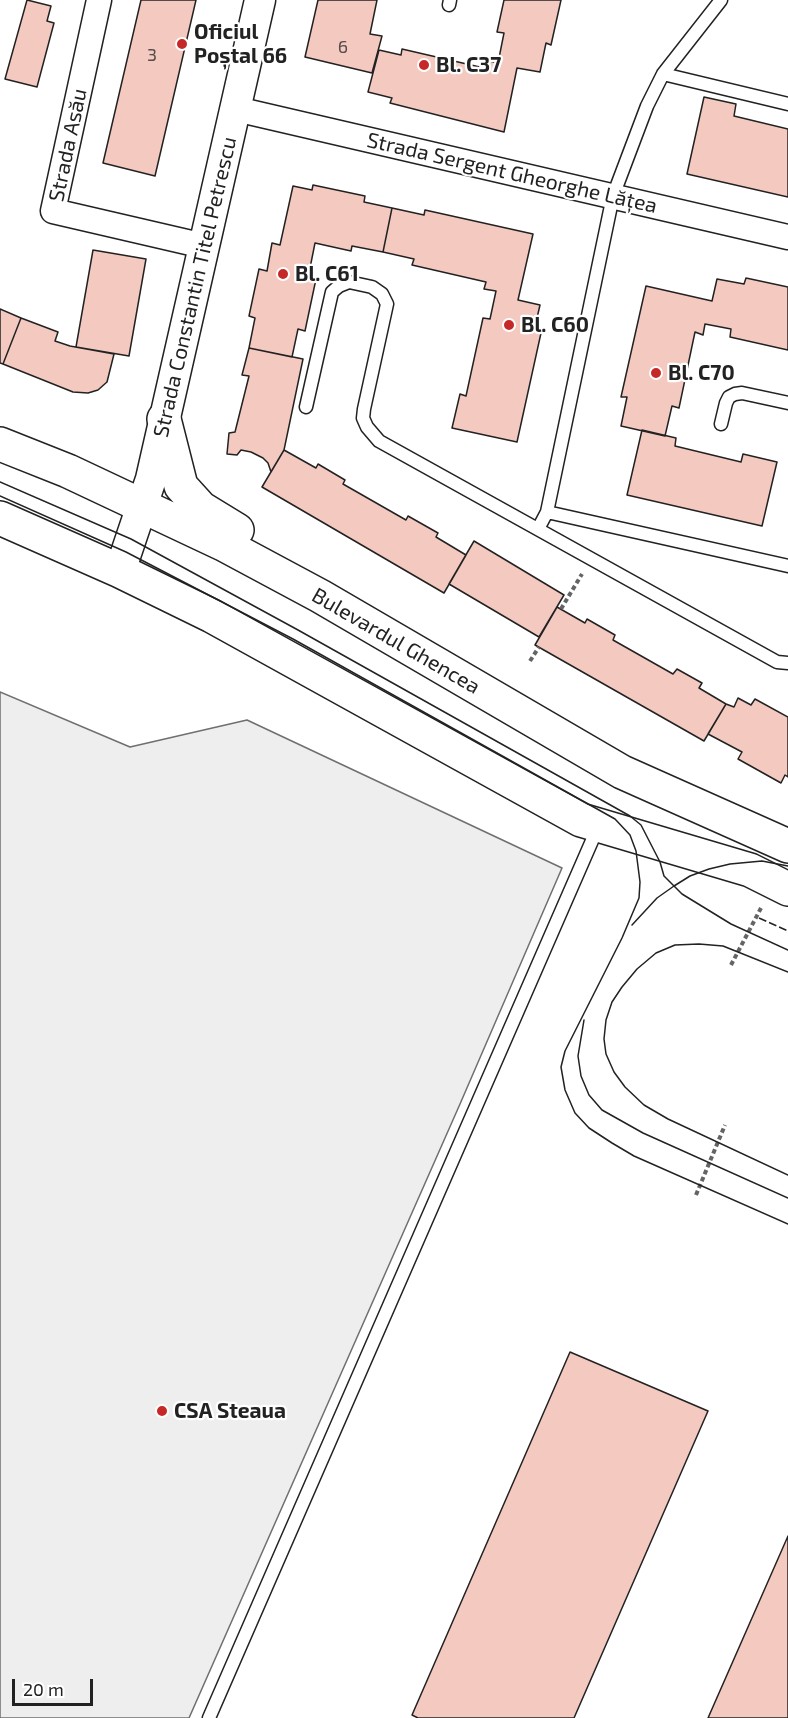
<!DOCTYPE html>
<meta charset="utf-8">
<style>
body{margin:0}
#map{position:relative;width:788px;height:1718px;overflow:hidden;background:#fff;font-family:"Exo 2",sans-serif}
canvas{display:block}
.scale{position:absolute;left:12px;top:1679px;width:81px;height:27px;box-sizing:border-box;border:3px solid #222;border-top:0;padding-left:8px;font-size:18px;line-height:21px;white-space:nowrap;color:#222;-webkit-text-stroke:4px #fff;paint-order:stroke}
</style>
<div id="map">
<canvas width="788" height="1718"></canvas>
<div class="scale">20 m</div>
</div>
<script>
const ctx = document.querySelector('canvas').getContext('2d');
ctx.lineJoin = 'round';
function paint(path, color) {
  ctx.fillStyle = color;
  ctx.fill(path, 'evenodd');
}
function toPath(rows) {
  const path = new Path2D();
  for (const r of rows) {
    path.moveTo(r[0], r[1]);
    for (let i = 2; i < r.length; i += 2) path.lineTo(r[i], r[i + 1]);
  }
  return path;
}
function strokePath(path, color, width, dash) {
  ctx.strokeStyle = color;
  ctx.lineWidth = width;
  ctx.lineCap = dash ? 'butt' : 'round';
  ctx.setLineDash(dash || []);
  ctx.stroke(path);
}
function drawText(font, color, halo, rows, align = 'center') {
  ctx.font = font + ' "Exo 2",sans-serif';
  ctx.lineWidth = 4.5;
  ctx.setLineDash([]);
  ctx.textBaseline = 'middle';
  ctx.strokeStyle = halo;
  ctx.fillStyle = color;
  for (const [text, x, y, turn = 0] of rows) {
    ctx.save();
    ctx.translate(x, y);
    ctx.rotate((+turn || 0) * Math.PI / 180);
    ctx.textAlign = isNaN(turn) ? turn : align;
    if (halo) ctx.strokeText(text, 0, 0);
    ctx.fillText(text, 0, 0);
    ctx.restore();
  }
}
const green = toPath([
 [0,692,130,747,247,720,562,868,460,1104,189,1718,0,1718,0,692]
]);
paint(green, '#eee');
strokePath(green, '#6f6f6f', 1.5);
const building = toPath([
 [27,0,51,6,47,21,54,23,37,87,5,79,27,0],
 [141,0,196,0,155,176,103,163,141,0],
 [318,0,377,0,370,34,382,36,372,73,305,57,318,0],
 [504,0,561,0,551,45,546,43,540,72,517,68,504,132,390,103,392,98,368,92,379,50,401,55,402,49,484,68,486,60,498,63,504,33,497,32,504,0],
 [704,97,736,104,734,116,788,129,788,197,687,174,704,97],
 [313,185,365,196,364,202,392,208,383,252,352,246,351,251,315,243,308,278,316,279,305,331,298,329,292,357,249,348,255,318,249,316,259,269,267,271,272,243,280,245,293,186,312,190,313,185],
 [392,208,424,215,425,210,533,234,518,300,540,305,534,331,541,333,517,442,452,428,460,394,466,396,483,318,490,319,496,291,484,289,486,282,412,265,414,259,383,252,392,208],
 [93,250,146,259,129,356,76,347,93,250],
 [746,278,788,287,788,350,730,337,731,329,705,324,703,335,695,332,679,408,672,406,665,436,621,426,627,397,621,397,646,286,712,301,717,279,744,284,746,278],
 [0,309,21,318,3,364,0,363,0,309],
 [21,318,58,332,55,341,70,346,114,354,107,382,98,390,88,393,73,392,3,364,21,318],
 [249,348,303,359,284,450,271,472,268,463,263,458,251,452,241,450,237,455,227,454,229,433,235,432,249,376,242,375,249,348],
 [642,430,676,438,675,446,741,462,743,454,777,462,762,526,627,495,642,430],
 [284,450,316,468,318,464,345,480,343,484,406,520,408,516,438,533,436,537,466,555,444,593,262,487,284,450],
 [474,541,564,595,539,637,449,584,474,541],
 [557,607,585,623,587,619,615,635,613,640,673,674,677,669,702,683,699,688,726,704,704,741,535,645,557,607],
 [738,698,751,705,755,699,788,717,788,777,785,775,781,783,738,759,742,752,708,734,726,704,734,707,738,698],
 [570,1352,708,1411,574,1718,418,1718,412,1715,570,1352],
 [788,1536,788,1718,708,1718,788,1536]
]);
paint(building, '#f3c9c0');
strokePath(building, '#222', 1.5);
const service = toPath([
 [449,5,450,0],
 [663,74,788,104],
 [306,407,332,292,339,286,349,282,372,287,382,294,387,304,364,409,363,418,367,427,379,441,777,662,788,663],
 [721,424,726,403,729,397,735,394,742,393,788,403],
 [547,512,788,566],
 [538,529,547,512,613,196,647,106,663,74,721,0],
 [209,1718,598,827]
]);
const minor = toPath([
 [99,0,53,211,204,246],
 [236,109,788,237]
]);
const tertiary = toPath([
 [120,571,151,479,260,0]
]);
const secondary = toPath([
 [164,419,181,486,201,508,237,530],
 [0,444,68,471,223,544,320,596,622,772,788,846],
 [0,518,120,571,212,616,581,820,750,870,788,889]
]);
strokePath(service, '#222', 15);
strokePath(minor, '#222', 27);
strokePath(tertiary, '#222', 33);
strokePath(secondary, '#222', 36);
strokePath(toPath([
 [561,609,582,574],
 [530,661,539,647],
 [731,965,761,908],
 [696,1195,725,1125]
]), '#646464', 4, [4.5, 3]);
strokePath(service, '#fff', 12);
strokePath(minor, '#fff', 24);
strokePath(tertiary, '#fff', 30);
strokePath(secondary, '#fff', 33);
strokePath(toPath([
 [0,482,131,539,298,630,630,816,641,825,660,862,664,876,682,894,731,924,788,950],
 [0,496,126,552,293,639,615,819,630,835,636,851,640,882,639,898,622,938,565,1051,561,1067,565,1090,575,1113,589,1128,612,1143,634,1156,788,1224],
 [632,925,657,898,674,886,690,876,709,869,730,864,762,861,788,866],
 [788,972,723,946,699,944,675,945,656,953,637,969,622,987,612,1002,606,1020,604,1039,606,1054,614,1072,625,1087,644,1105,668,1119,788,1175],
 [584,1020,578,1056,581,1076,589,1095,602,1110,643,1133,788,1198]
]), '#222', 1.5);
strokePath(toPath([
 [759,918,788,931]
]), '#222', 1.5, [8, 3]);
for (const [x, y, r, color] of [
 [182,44,6,"#c62828"],
 [424,65,6,"#c62828"],
 [283,274,6,"#c62828"],
 [509,325,6,"#c62828"],
 [656,373,6,"#c62828"],
 [162,1411,6,"#c62828"]
]) {
  const dot = new Path2D();
  dot.arc(x, y, r, 0, 2 * Math.PI);
  ctx.fillStyle = color;
  ctx.fill(dot);
  strokePath(dot, '#fff', 2);
}
drawText('18px', '#564c4a', null, [
 ["6",343,47],
 ["3",152,55]
]);
drawText('bold 21px', '#222', '#fff', [
 ["Oficiul",194,32],
 ["Poștal 66",194,56],
 ["Bl. C37",436,65],
 ["Bl. C61",295,274],
 ["Bl. C60",521,325],
 ["Bl. C70",668,373],
 ["CSA Steaua",174,1411]
], 'left');
drawText('21px', '#222', '#fff', [
 ["Strada Asău",68,145,-78],
 ["Strada Sergent Gheorghe Lățea",512,173,13],
 ["Strada Constantin Titel Petrescu",195,287,-77],
 ["Bulevardul Ghencea",396,641,30]
]);
</script>
